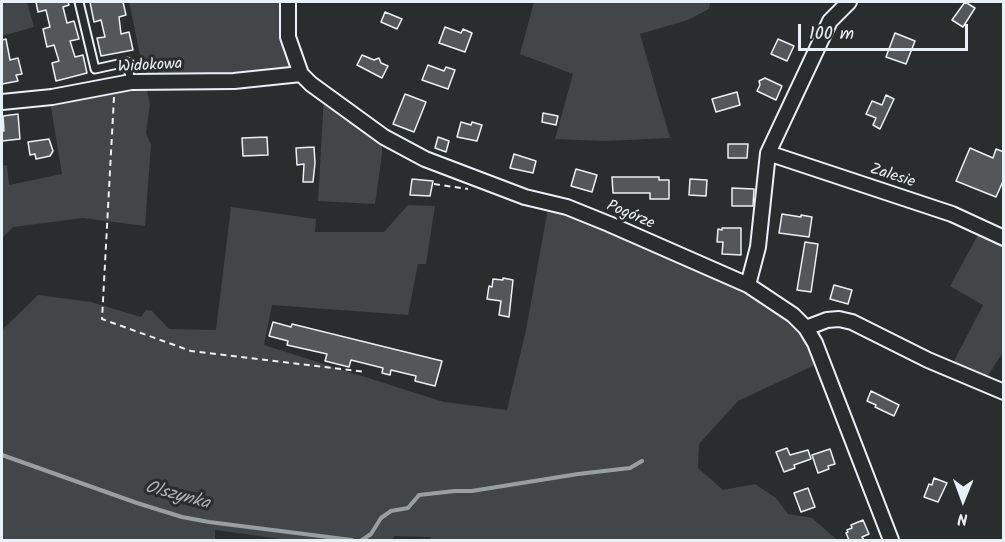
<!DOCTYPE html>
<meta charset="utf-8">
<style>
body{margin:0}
#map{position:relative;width:1005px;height:542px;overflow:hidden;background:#2a2d2e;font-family:Kalam,sans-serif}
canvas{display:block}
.frame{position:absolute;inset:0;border:3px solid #e8f1f8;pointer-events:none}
.north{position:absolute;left:933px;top:470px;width:60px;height:60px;-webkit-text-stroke:4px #2a2d2e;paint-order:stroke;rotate:181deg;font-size:16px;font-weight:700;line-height:24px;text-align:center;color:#e8f1f8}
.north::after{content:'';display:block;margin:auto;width:21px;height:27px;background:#e8f1f8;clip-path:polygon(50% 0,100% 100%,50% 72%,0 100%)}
.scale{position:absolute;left:798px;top:24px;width:170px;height:27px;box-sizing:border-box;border:3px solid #e8f1f8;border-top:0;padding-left:8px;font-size:18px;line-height:21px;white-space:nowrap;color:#e8f1f8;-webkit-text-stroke:4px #2a2d2e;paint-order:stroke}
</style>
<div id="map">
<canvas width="1005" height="542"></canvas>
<div class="frame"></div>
<div class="north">N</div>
<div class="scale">100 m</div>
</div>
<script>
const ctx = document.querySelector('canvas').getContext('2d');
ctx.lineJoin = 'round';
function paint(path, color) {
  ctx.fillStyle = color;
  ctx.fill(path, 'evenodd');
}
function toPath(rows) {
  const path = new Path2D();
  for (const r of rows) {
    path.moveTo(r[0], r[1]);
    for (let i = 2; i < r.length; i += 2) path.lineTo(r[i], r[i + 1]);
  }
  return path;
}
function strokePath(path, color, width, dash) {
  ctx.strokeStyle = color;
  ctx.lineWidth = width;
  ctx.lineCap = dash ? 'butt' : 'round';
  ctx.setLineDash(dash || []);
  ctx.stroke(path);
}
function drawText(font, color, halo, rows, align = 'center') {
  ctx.font = font + ' Kalam,sans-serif';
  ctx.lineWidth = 6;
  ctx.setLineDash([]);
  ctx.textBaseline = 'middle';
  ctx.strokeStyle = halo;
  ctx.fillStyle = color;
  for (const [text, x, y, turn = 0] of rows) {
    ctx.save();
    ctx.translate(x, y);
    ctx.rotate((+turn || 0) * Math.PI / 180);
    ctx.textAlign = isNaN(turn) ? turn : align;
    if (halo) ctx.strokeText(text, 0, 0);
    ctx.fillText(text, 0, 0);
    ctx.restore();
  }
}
paint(toPath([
 [2,2,27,2,34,27,2,36],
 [129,2,282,2,283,32,294,67,272,73,145,79],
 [534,2,710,2,709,9,688,20,640,34,670,138,604,141,555,139,573,74,520,54],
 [146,85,150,104,146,133,151,145,145,226,83,218,13,227,2,238,2,166,7,165,9,185,62,174,50,101],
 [324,96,382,139,382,154,375,204,318,201],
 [408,205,435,206,426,264,418,264,408,315,272,305,264,345,444,402,507,410,526,330,548,208,565,211,736,284,799,327,819,363,738,401,699,444,698,468,723,490,755,484,776,498,788,514,812,518,837,540,431,540,431,537,394,536,393,540,288,540,215,530,215,540,2,540,2,330,38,295,91,302,141,317,146,310,152,311,169,329,216,330,231,207,316,219,315,232,384,232],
 [979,233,1003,244,1003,352,986,379,953,363,983,305,950,286]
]), '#424648');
strokePath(toPath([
 [2,455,137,503,182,517,209,522,352,540],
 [362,540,371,534,381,518,391,511,408,508,419,495,455,491,472,491,578,474,630,468,642,461]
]), '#989fa3', 4);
const building = toPath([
 [36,2,68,2,69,5,63,7,67,23,74,21,79,39,70,41,75,57,83,55,87,73,56,81,52,63,59,61,54,45,47,47,43,29,50,27,46,10,38,12,36,2],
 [90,2,123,2,126,15,119,17,121,34,129,32,133,50,101,56,97,38,105,37,101,20,94,22,90,2],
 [965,2,975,8,963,27,952,20,965,2],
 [385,12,402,19,397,29,381,22,385,12],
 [445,27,461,33,463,29,472,33,465,52,439,43,445,27],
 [895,33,915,41,906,64,886,57,895,33],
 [6,39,10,60,18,58,22,74,16,75,18,81,2,84,2,40,6,39],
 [778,39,794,46,787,61,771,54,778,39],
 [362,55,374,60,379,58,381,63,388,66,382,78,357,65,362,55],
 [428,65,444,71,446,67,455,70,448,89,422,80,428,65],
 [765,78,782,86,776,100,757,91,760,85,759,81,765,78],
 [737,92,740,105,716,112,712,99,737,92],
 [405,94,426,102,414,132,393,124,405,94],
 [886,95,894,99,880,129,873,125,876,118,866,114,872,101,882,105,886,95],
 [543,113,558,116,556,125,542,122,543,113],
 [18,114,20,139,2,141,2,131,4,131,3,116,18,114],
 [461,122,471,125,472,122,482,125,477,141,457,137,461,122],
 [267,137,268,155,243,156,242,138,267,137],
 [438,137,449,141,446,152,435,148,438,137],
 [49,139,53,151,50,156,36,159,35,154,30,155,28,142,49,139],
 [728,144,748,144,747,158,728,158,728,144],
 [314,147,315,163,313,182,303,182,304,164,297,165,296,148,314,147],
 [970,148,993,158,996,149,1004,152,1004,179,996,197,956,181,970,148],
 [514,154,536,161,533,173,510,168,514,154],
 [576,169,597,175,592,192,571,186,576,169],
 [612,177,659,177,659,180,669,180,669,199,650,199,650,193,613,193,612,177],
 [412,179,433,181,430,196,410,195,412,179],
 [690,179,707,180,706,196,689,195,690,179],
 [732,188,754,189,753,206,732,206,732,188],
 [782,214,801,217,801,215,812,217,809,237,779,233,782,214],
 [722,228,741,228,741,255,722,254,723,242,717,242,718,229,722,230,722,228],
 [805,242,818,244,811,292,797,290,805,242],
 [503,278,513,280,509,317,499,315,501,301,487,299,489,286,492,287,493,279,503,280,503,278],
 [834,285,852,290,848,304,830,299,834,285],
 [273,322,291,327,292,324,442,361,435,386,415,381,416,376,391,370,390,375,382,373,383,368,351,360,349,367,325,361,327,354,287,345,288,341,269,336,273,322],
 [871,391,899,405,894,416,875,407,876,405,867,401,871,391],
 [787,448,790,455,808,450,811,459,794,465,795,468,784,472,776,452,787,448],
 [830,449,835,464,828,466,829,469,818,473,812,455,830,449],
 [934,478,947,483,938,502,924,497,929,484,932,485,934,478],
 [808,488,815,507,801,512,794,493,808,488],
 [863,520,869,534,862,537,864,540,849,540,846,533,848,532,847,530,852,528,851,525,863,520]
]);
paint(building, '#535759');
strokePath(building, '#e8f1f8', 1.5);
const service = toPath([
 [79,2,95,69,127,62,131,82]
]);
const minor = toPath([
 [288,2,288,37,301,74,311,84,384,137,425,159,525,197,567,207,609,224,748,285,793,315,806,328,815,343,891,540],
 [2,102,52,97,131,82,234,81,301,74],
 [768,153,952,214,1004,238],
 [748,285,758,247,768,153,830,21,849,2],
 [806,328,827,320,839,319,852,322,928,360,1004,392]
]);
strokePath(service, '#e8f1f8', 11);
strokePath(minor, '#e8f1f8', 18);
strokePath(toPath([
 [114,97,102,319,191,351,366,372],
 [434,184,468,189]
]), '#e8f1f8', 2, [6, 4.5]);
strokePath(service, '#2a2d2e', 7);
strokePath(minor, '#2a2d2e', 14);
drawText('16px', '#e8f1f8', '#2a2d2e', [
 ["Widokowa",150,67,-3],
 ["Zalesie",892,177,18],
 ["Pogórze",630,216,23]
]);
drawText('italic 18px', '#acb3b9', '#2a2d2e', [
 ["Olszynka",177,497,15]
]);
</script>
